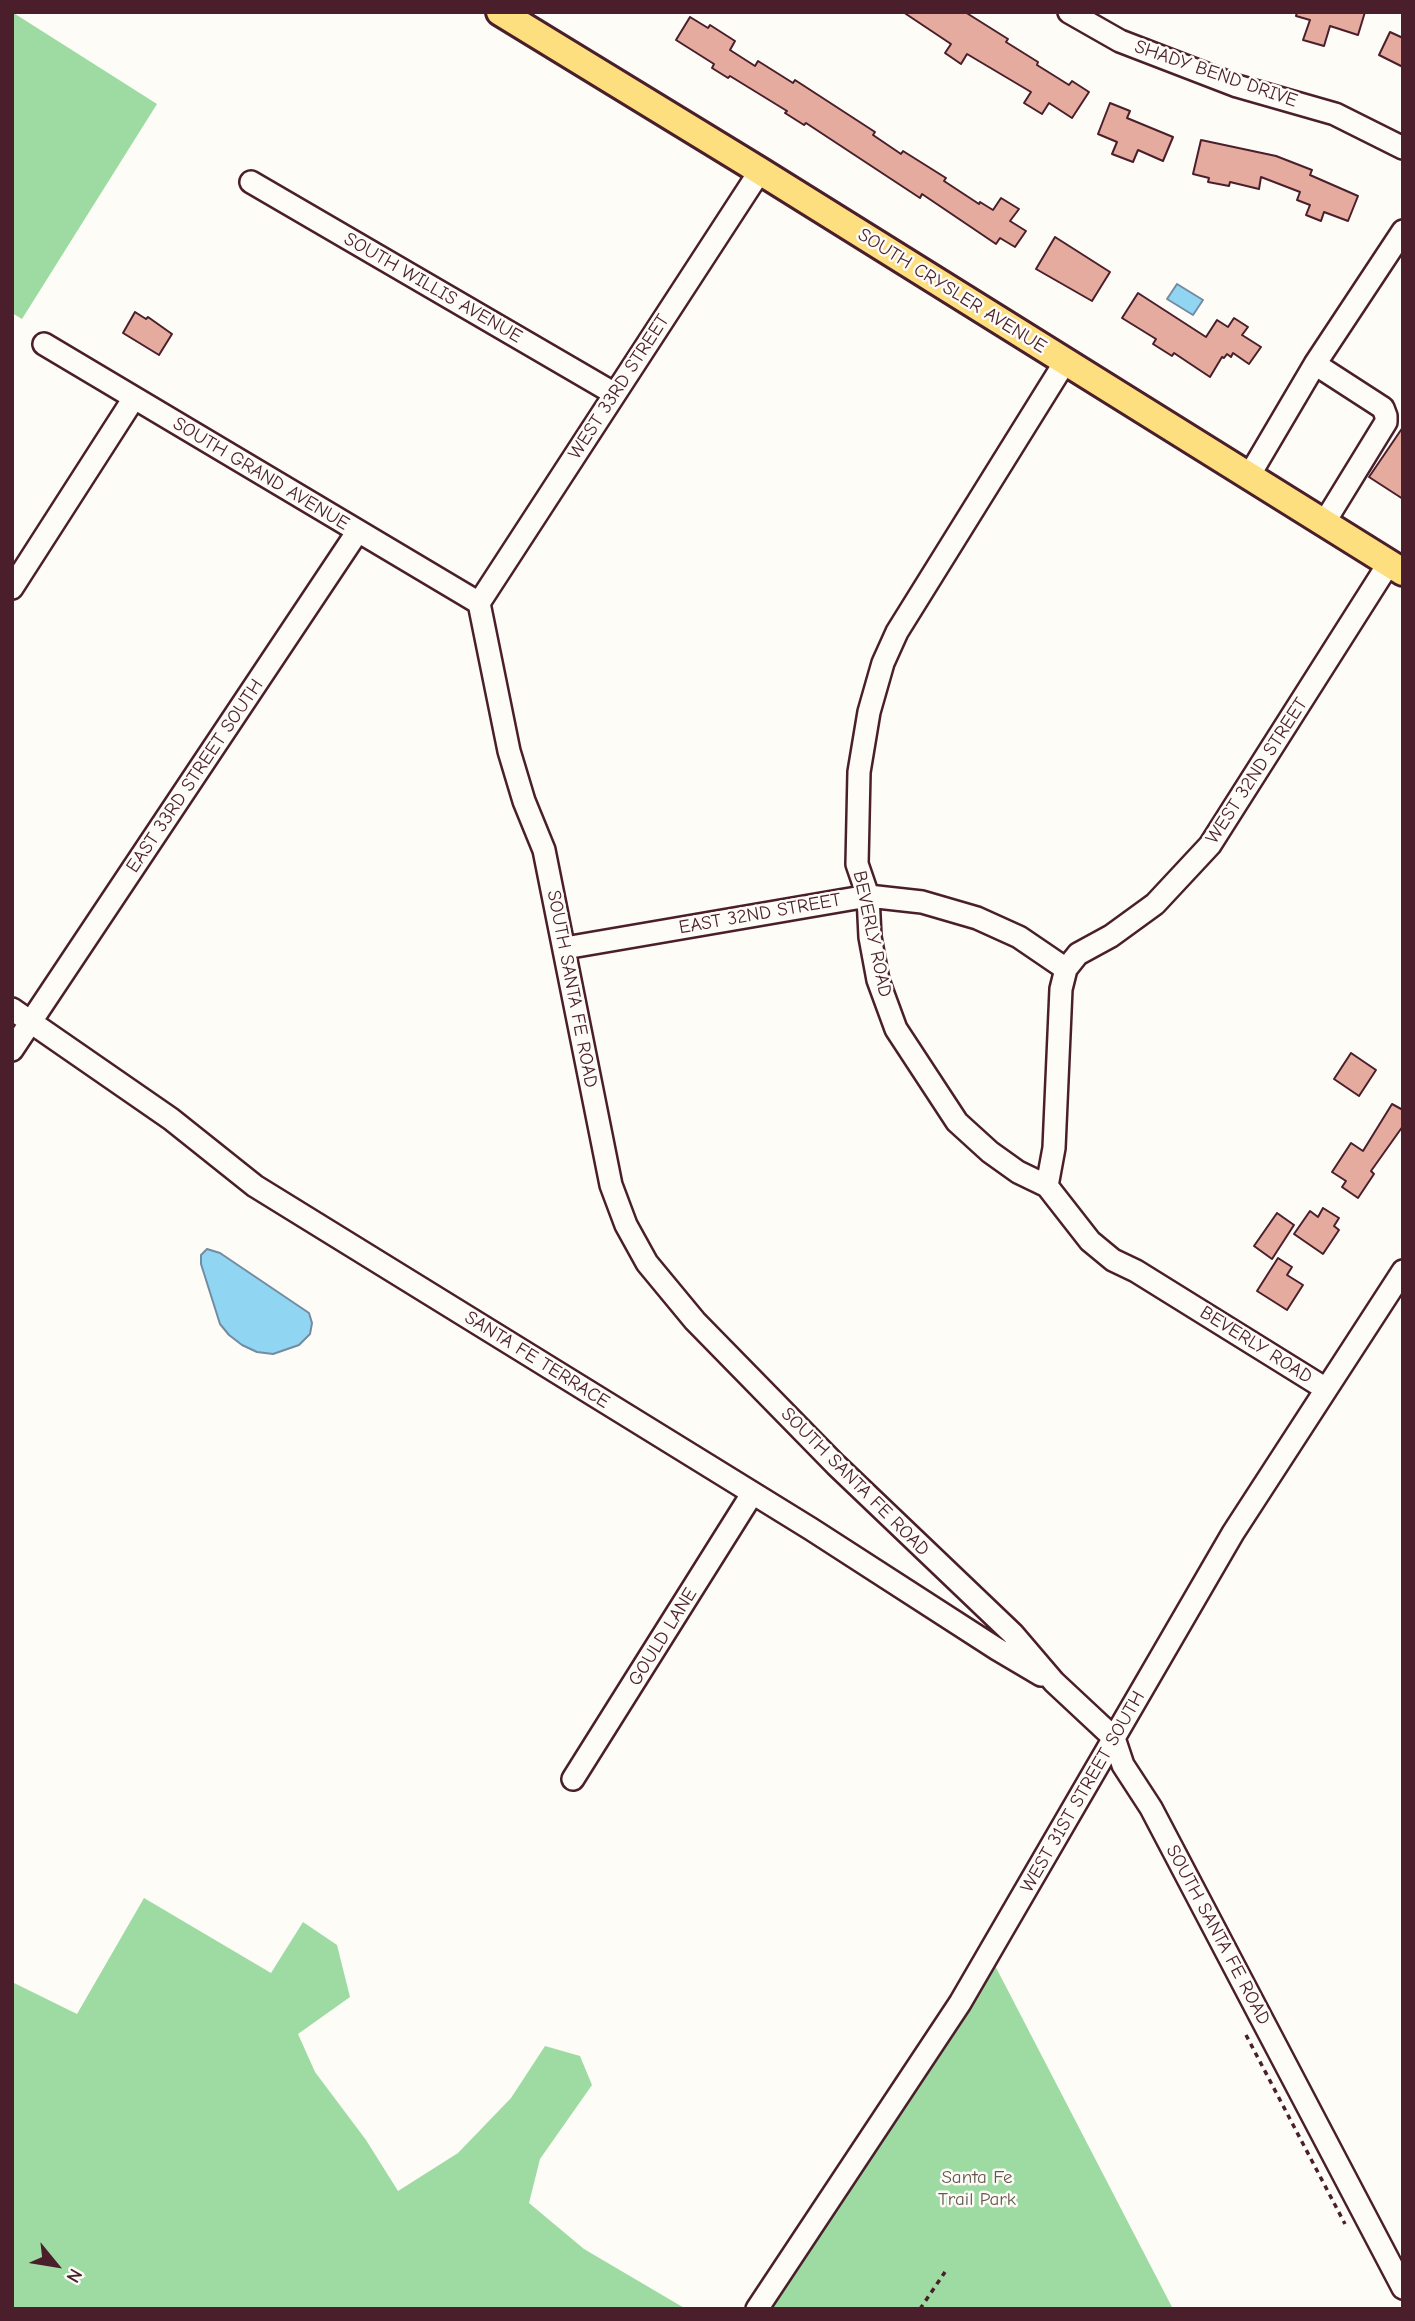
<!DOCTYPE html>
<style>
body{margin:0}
#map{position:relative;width:1415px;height:2321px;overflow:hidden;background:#fdfcf7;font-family:"Comic Neue",sans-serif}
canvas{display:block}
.frame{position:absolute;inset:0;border:14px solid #4a1f2b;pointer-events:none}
.north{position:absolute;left:21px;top:2230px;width:70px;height:70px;-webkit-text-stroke:5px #fdfcf7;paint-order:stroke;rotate:120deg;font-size:19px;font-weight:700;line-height:28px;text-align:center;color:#4a1f2b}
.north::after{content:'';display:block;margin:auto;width:24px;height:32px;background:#4a1f2b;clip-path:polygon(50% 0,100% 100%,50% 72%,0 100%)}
</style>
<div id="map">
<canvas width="1415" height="2321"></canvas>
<div class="frame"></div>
<div class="north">N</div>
</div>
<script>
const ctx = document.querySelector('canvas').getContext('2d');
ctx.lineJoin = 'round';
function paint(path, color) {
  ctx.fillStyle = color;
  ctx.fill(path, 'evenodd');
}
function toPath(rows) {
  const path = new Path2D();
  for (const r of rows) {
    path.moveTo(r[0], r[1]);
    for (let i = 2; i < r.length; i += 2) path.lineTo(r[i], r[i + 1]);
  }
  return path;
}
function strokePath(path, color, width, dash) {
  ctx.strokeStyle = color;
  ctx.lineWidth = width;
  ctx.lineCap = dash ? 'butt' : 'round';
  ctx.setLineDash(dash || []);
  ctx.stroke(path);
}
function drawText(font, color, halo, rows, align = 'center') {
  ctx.font = font + ' "Comic Neue",sans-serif';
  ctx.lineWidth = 5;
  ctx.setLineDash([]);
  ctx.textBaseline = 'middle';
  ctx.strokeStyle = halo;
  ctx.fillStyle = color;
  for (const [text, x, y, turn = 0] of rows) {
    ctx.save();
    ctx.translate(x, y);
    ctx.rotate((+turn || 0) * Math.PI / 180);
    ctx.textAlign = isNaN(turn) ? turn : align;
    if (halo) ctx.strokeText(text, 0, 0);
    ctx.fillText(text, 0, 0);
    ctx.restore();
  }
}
paint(toPath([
 [12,12,157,104,22,319,12,313],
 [144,1898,271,1973,303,1922,337,1945,350,1997,298,2034,315,2072,366,2140,398,2191,458,2153,511,2098,545,2046,580,2056,592,2085,540,2159,529,2203,584,2249,686,2309,12,2309,12,1982,77,2014],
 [989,1954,1173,2309,757,2309]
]), '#9edba3');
const water = toPath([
 [1177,284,1203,300,1193,315,1167,299,1177,284],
 [207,1249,220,1253,309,1313,312,1323,310,1334,299,1345,273,1354,257,1352,242,1345,229,1335,220,1324,201,1264,201,1255,207,1249]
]);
paint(water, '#90d5f2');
strokePath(water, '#748ca2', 2);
const building = toPath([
 [903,12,965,12,1008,39,1006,42,1038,62,1037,65,1069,85,1072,81,1089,92,1072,118,1049,103,1042,114,1024,103,1031,92,967,54,961,64,945,53,951,44,903,12],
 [1297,12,1365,12,1358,35,1330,26,1324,46,1303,40,1310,20,1296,16,1297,12],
 [690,17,708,28,710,25,735,41,730,50,755,66,758,61,793,83,795,80,875,132,873,135,901,154,903,151,946,178,944,181,979,204,980,202,993,210,1001,198,1019,209,1010,221,1026,231,1015,247,1000,238,996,244,922,194,920,198,806,123,804,125,785,113,787,111,730,76,728,78,712,68,714,64,676,40,690,17],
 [1390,32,1403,38,1403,67,1379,55,1390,32],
 [1110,103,1130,111,1127,118,1173,137,1163,161,1138,150,1133,162,1112,154,1117,142,1098,134,1110,103],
 [1201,140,1276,156,1312,170,1310,175,1358,196,1348,221,1324,212,1321,221,1306,215,1310,205,1297,200,1300,192,1261,177,1259,189,1230,182,1229,186,1208,182,1209,178,1193,174,1201,140],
 [1055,237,1110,272,1092,301,1036,269,1055,237],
 [1138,293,1206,337,1217,320,1228,327,1234,318,1248,327,1242,335,1261,347,1249,364,1233,353,1231,357,1227,354,1224,358,1222,357,1210,377,1174,353,1172,356,1153,344,1156,339,1122,318,1138,293],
 [135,312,146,319,148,317,172,334,159,355,123,333,135,312],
 [1403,427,1403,499,1369,477,1403,427],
 [1351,1053,1376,1070,1359,1096,1334,1079,1351,1053],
 [1392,1104,1403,1110,1403,1126,1371,1171,1374,1174,1358,1198,1342,1187,1346,1181,1332,1172,1351,1143,1363,1151,1392,1104],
 [1323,1208,1339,1218,1334,1226,1339,1230,1323,1254,1294,1234,1310,1211,1318,1217,1323,1208],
 [1277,1213,1294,1225,1272,1259,1254,1246,1277,1213],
 [1278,1258,1292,1267,1287,1275,1303,1285,1287,1310,1257,1291,1278,1258]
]);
paint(building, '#e4ab9e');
strokePath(building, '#4a1f2b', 2);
const minor = toPath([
 [1069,12,1120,41,1237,86,1335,114,1403,148],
 [251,182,615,394],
 [44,344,479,603],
 [1065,362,897,632,883,663,869,712,859,772,857,864,868,896,870,937,878,980,896,1029,957,1122,990,1152,1018,1172,1047,1186,1090,1241,1113,1260,1136,1271,1326,1389],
 [1315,364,1383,408,1386,416,1386,422,1324,523],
 [1249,476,1315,364,1403,231],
 [12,588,134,398],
 [479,603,509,751,524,801,544,850,611,1185,626,1225,647,1263,695,1321,836,1465,1013,1634,1054,1682,1114,1738,1123,1765,1151,1808,1403,2288],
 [479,603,760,171],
 [565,948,868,896,922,902,977,918,1019,937,1066,969],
 [12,1009,171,1119,255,1186,811,1529,997,1649,1041,1675],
 [12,1050,358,531],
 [1047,1186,1054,1148,1061,989,1066,969,1078,954,1111,936,1155,904,1210,845,1389,563],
 [573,1779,752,1494],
 [757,2309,960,2003,1233,1533,1403,1271]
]);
const major = toPath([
 [500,12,760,171,1403,572]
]);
strokePath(minor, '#4a1f2b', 26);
strokePath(major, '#4a1f2b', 32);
strokePath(toPath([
 [1246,2035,1345,2224],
 [920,2309,945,2272]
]), '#4a1f2b', 3.5, [5, 5]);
strokePath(minor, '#fdfcf7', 21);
strokePath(major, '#fddf80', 26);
drawText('19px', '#4a1f2b', '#fdfcf7', [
 ["SHADY BEND DRIVE",1216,74,19],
 ["SOUTH WILLIS AVENUE",433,288,30],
 ["SOUTH CRYSLER AVENUE",952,291,32],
 ["WEST 33RD STREET",619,387,-57],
 ["SOUTH GRAND AVENUE",261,474,31],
 ["WEST 32ND STREET",1257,771,-57],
 ["EAST 33RD STREET SOUTH",195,776,-56],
 ["EAST 32ND STREET",760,914,-10],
 ["BEVERLY ROAD",872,934,78],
 ["SOUTH SANTA FE ROAD",572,989,79],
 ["BEVERLY ROAD",1256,1345,32],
 ["SANTA FE TERRACE",537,1360,32],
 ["SOUTH SANTA FE ROAD",855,1482,45],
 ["GOULD LANE",663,1637,-58],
 ["WEST 31ST STREET SOUTH",1083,1792,-60],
 ["SOUTH SANTA FE ROAD",1218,1935,62]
]);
drawText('19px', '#63574f', '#fdfcf7', [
 ["Santa Fe",977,2178],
 ["Trail Park",977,2200]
]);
</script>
